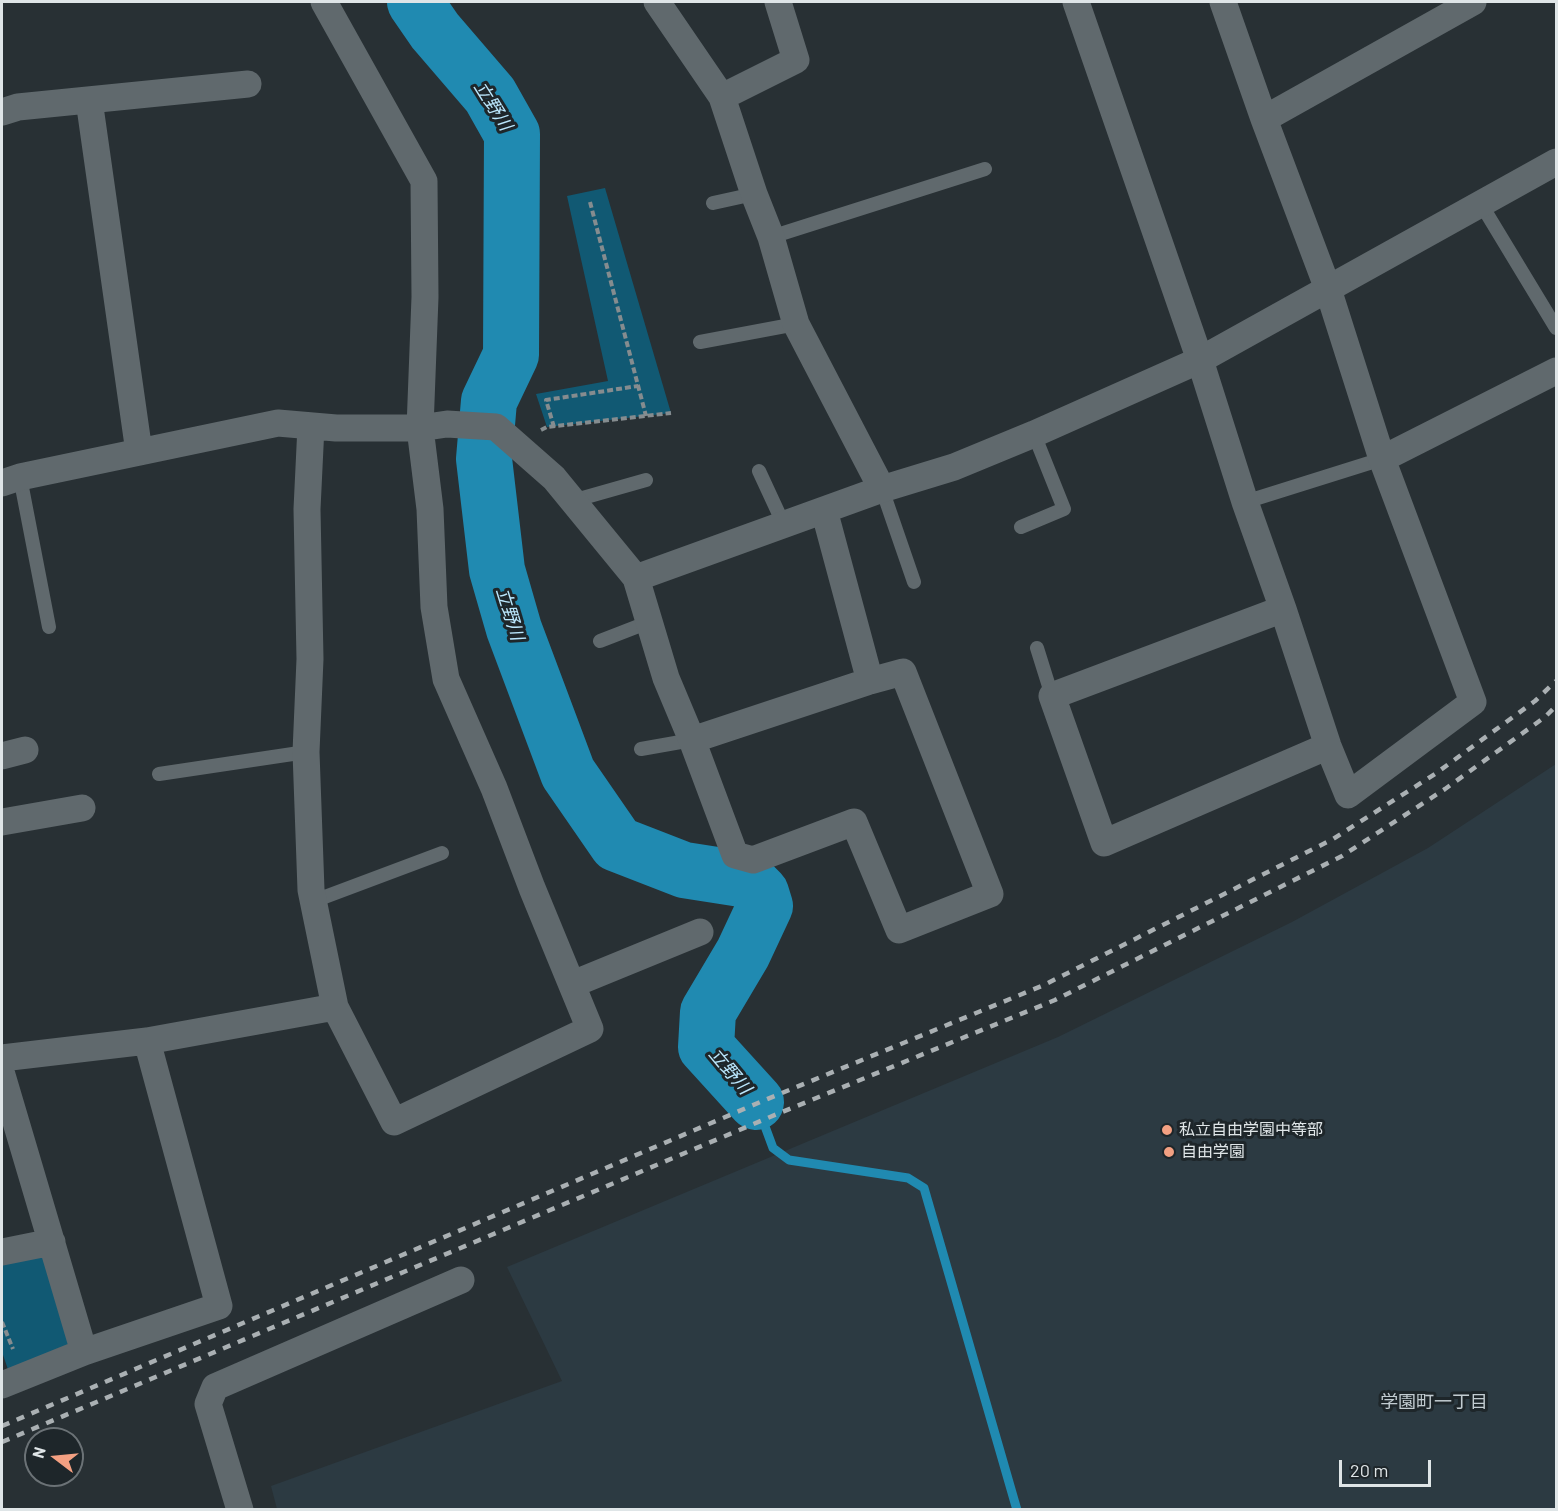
<!DOCTYPE html>
<meta charset="utf-8">
<style>
body{margin:0}
#map{position:relative;width:1558px;height:1511px;overflow:hidden;background:#283034;font-family:Barlow,sans-serif}
canvas{display:block}
.frame{position:absolute;inset:0;border:3px solid #dfe5e7;pointer-events:none}
.north{position:absolute;left:24px;top:1427px;width:60px;height:60px;box-sizing:border-box;background:#1e262a;border:2px solid #6b7276;border-radius:50%;rotate:286deg;font-size:16px;font-weight:700;line-height:24px;text-align:center;color:#dfe5e7}
.north::after{content:'';display:block;margin:auto;width:21px;height:27px;background:#f3a082;clip-path:polygon(50% 0,100% 100%,50% 72%,0 100%)}
.scale{position:absolute;left:1339px;top:1460px;width:92px;height:27px;box-sizing:border-box;border:3px solid #dfe5e7;border-top:0;padding-left:8px;font-size:18px;line-height:21px;white-space:nowrap;color:#dfe5e7;-webkit-text-stroke:4px #1e262a;paint-order:stroke}
</style>
<div id="map">
<canvas width="1558" height="1511"></canvas>
<div class="frame"></div>
<div class="north">N</div>
<div class="scale">20 m</div>
</div>
<script>
const ctx = document.querySelector('canvas').getContext('2d');
ctx.lineJoin = 'round';
function paint(path, color) {
  ctx.fillStyle = color;
  ctx.fill(path, 'evenodd');
}
function toPath(rows) {
  const path = new Path2D();
  for (const r of rows) {
    path.moveTo(r[0], r[1]);
    for (let i = 2; i < r.length; i += 2) path.lineTo(r[i], r[i + 1]);
  }
  return path;
}
function strokePath(path, color, width, dash) {
  ctx.strokeStyle = color;
  ctx.lineWidth = width;
  ctx.lineCap = dash ? 'butt' : 'round';
  ctx.setLineDash(dash || []);
  ctx.stroke(path);
}
function drawText(font, color, halo, rows, align = 'center') {
  ctx.font = font + ' Barlow,"Noto Sans JP",sans-serif';
  ctx.lineWidth = 6;
  ctx.setLineDash([]);
  ctx.textBaseline = 'middle';
  ctx.strokeStyle = halo;
  ctx.fillStyle = color;
  for (const [text, x, y, turn = 0] of rows) {
    ctx.save();
    ctx.translate(x, y);
    ctx.rotate((+turn || 0) * Math.PI / 180);
    ctx.textAlign = isNaN(turn) ? turn : align;
    if (halo) ctx.strokeText(text, 0, 0);
    ctx.fillText(text, 0, 0);
    ctx.restore();
  }
}
paint(toPath([
 [1556,764,1556,1509,277,1509,271,1486,562,1381,507,1267,1058,1037,1292,922,1428,848]
]), '#2c3a42');
paint(toPath([
 [605,188,671,413,547,427,536,394,608,381,567,196],
 [52,1242,84,1352,12,1381,2,1352,2,1252]
]), '#115973');
strokePath(toPath([
 [756,1102,773,1148,789,1160,908,1178,924,1188,1017,1510]
]), '#208ab1', 9);
strokePath(toPath([
 [415,2,435,31,490,95,512,134,511,355,489,401,484,459,497,570,514,629,568,773,617,844,684,870,748,880,761,893,765,906,743,953,708,1012,706,1047,756,1102]
]), '#208ab1', 56);
strokePath(toPath([
 [590,202,646,416],
 [554,427,546,400,638,386],
 [541,430,547,427,671,413],
 [2,1322,13,1349]
]), '#858c8f', 4, [6, 3]);
strokePath(toPath([
 [713,203,754,194],
 [1481,204,1556,328],
 [771,237,985,169],
 [700,342,796,324],
 [759,471,784,525],
 [20,477,49,627],
 [882,489,914,582],
 [572,501,646,480],
 [1245,502,1382,459],
 [1021,527,1064,509,1034,434],
 [600,641,649,622],
 [1037,648,1052,696],
 [641,749,692,740],
 [159,774,306,752],
 [314,901,442,853]
]), '#60696d', 14);
strokePath(toPath([
 [657,2,722,97,754,194,771,237,796,324,882,489],
 [1076,2,1200,360,1245,502,1283,609,1052,696,1104,843,1328,746],
 [1223,2,1264,119,1328,289,1382,459,1473,702,1348,795,1328,746,1283,609],
 [722,97,796,60,778,2],
 [89,100,139,452],
 [2,112,18,107,248,84],
 [1264,119,1473,2],
 [311,426,307,509,310,659,306,752,311,890,335,1007,394,1122,590,1029,532,888,494,788,446,679,434,607,430,509,420,428,425,297,424,181,324,2],
 [1382,459,1556,371],
 [2,483,20,477,278,423,336,428,420,428,447,424,496,427,554,478,636,578,882,489,954,467,1034,434,1200,360,1556,162],
 [824,510,870,681],
 [636,578,666,678,692,740,735,855,753,860,854,822,899,930,990,894,903,672,870,681,692,740],
 [2,756,25,750],
 [2,822,82,808],
 [573,984,700,932],
 [2,1058,147,1041,335,1007],
 [2,1075,84,1352,2,1385],
 [2,1252,52,1242],
 [84,1352,219,1306,147,1041],
 [240,1510,208,1404,215,1387,461,1280]
]), '#60696d', 27);
strokePath(toPath([
 [2,1426,765,1100,1044,985,1333,839,1435,774,1535,701,1556,681],
 [2,1442,770,1117,1055,1000,1342,856,1445,789,1545,717,1556,706]
]), '#aab0b3', 4.5, [8, 8]);
for (const [x, y, r, color] of [
 [1167,1130,6,"#f3a082"],
 [1169,1152,6,"#f3a082"]
]) {
  const dot = new Path2D();
  dot.arc(x, y, r, 0, 2 * Math.PI);
  ctx.fillStyle = color;
  ctx.fill(dot);
  strokePath(dot, '#1e262a', 2);
}
drawText('16px', '#dfe5e7', '#1e262a', [
 ["私立自由学園中等部",1179,1130],
 ["自由学園",1181,1152]
], 'left');
drawText('italic 18px', '#bbe8fe', '#1e262a', [
 ["立野川",493,106,58],
 ["立野川",510,614,73],
 ["立野川",730,1071,50]
]);
drawText('18px', '#c2ccd1', '#1e262a', [
 ["学園町一丁目",1434,1402]
]);
</script>
